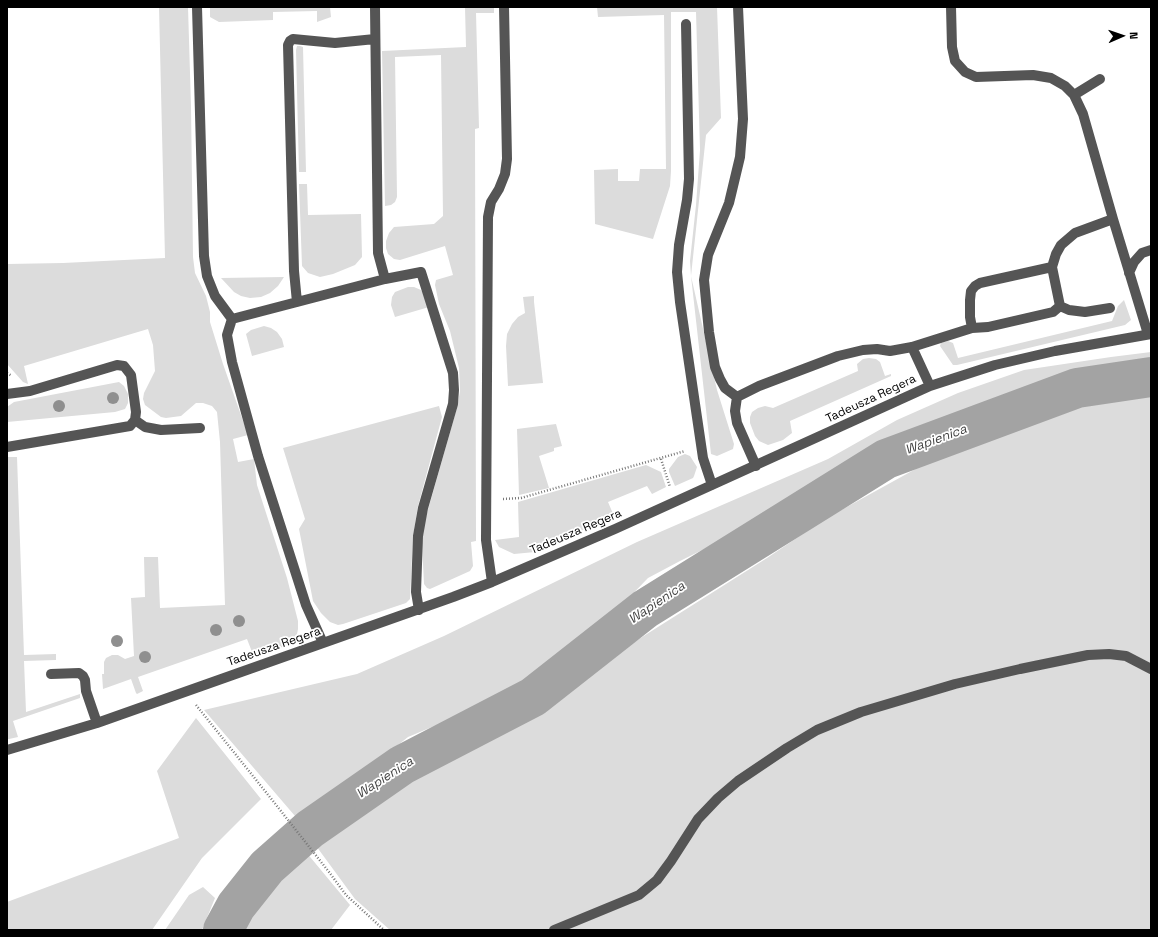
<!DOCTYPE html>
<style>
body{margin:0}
#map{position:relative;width:1158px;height:937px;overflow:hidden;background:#fff;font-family:"Space Grotesk",sans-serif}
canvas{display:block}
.frame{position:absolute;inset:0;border:8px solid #000;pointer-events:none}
.north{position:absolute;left:1102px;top:16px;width:40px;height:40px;-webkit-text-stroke:3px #fff;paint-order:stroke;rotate:88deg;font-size:11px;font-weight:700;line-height:16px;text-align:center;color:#000}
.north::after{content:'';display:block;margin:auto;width:14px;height:18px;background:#000;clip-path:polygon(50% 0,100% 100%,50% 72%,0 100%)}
</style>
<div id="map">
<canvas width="1158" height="937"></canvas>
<div class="frame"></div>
<div class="north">N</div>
</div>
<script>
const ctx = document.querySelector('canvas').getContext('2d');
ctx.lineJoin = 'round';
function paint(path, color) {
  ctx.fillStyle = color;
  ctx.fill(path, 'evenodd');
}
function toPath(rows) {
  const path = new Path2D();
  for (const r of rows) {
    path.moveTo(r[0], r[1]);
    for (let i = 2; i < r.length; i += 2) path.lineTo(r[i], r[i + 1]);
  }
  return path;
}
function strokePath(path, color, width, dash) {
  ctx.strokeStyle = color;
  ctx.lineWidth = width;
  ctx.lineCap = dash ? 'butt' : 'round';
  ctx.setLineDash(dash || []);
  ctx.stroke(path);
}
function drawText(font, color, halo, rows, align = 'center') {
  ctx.font = font + ' "Space Grotesk",sans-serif';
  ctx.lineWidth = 3.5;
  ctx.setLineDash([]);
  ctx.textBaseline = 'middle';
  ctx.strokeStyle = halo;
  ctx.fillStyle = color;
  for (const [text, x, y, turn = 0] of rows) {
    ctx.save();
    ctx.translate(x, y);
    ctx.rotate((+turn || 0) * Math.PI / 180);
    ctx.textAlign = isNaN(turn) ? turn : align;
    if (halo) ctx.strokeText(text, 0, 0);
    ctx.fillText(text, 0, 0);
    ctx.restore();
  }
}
paint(toPath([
 [159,7,188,7,191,106,193,257,195,273,206,296,210,312,210,322,223,364,248,435,233,439,238,462,254,459,257,485,287,578,298,621,298,629,296,639,291,644,254,657,247,639,138,677,143,691,137,694,136,693,131,679,103,689,102,674,104,674,104,662,106,658,112,655,118,655,125,659,134,656,131,598,145,597,144,557,158,557,160,608,225,605,220,442,217,412,212,406,203,403,196,403,181,416,166,418,161,417,145,405,143,399,144,393,155,371,153,345,148,329,24,366,28,384,23,382,7,364,7,264,63,263,165,258],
 [210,7,330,7,331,17,317,22,317,11,273,12,273,20,219,22,210,17],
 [465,7,494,7,494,13,476,13,479,128,475,129,476,541,471,542,473,566,470,571,430,589,427,588,424,584,422,543,425,520,457,408,460,391,459,368,450,331,439,304,435,285,436,280,453,275,445,246,400,260,394,259,388,254,386,248,386,241,389,233,394,227,434,224,443,216,441,55,395,57,397,197,395,202,391,205,385,206,382,51,466,47],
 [597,7,717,7,721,118,706,135,691,276,717,390,734,444,733,449,717,456,711,454,691,276,690,261,696,205,700,150,696,12,671,12,671,171,670,186,653,239,595,224,594,170,618,169,618,181,639,181,640,169,666,169,664,15,598,17],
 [297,46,300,46,303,47,306,172,299,172,296,50],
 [299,184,307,184,308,215,361,214,362,257,355,265,333,274,320,277,308,273,302,266],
 [284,277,278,286,270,293,261,297,250,298,241,296,234,292,221,278],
 [408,287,414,287,421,290,425,295,429,307,395,317,391,305,392,297,395,292],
 [534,296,534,302,543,383,508,386,506,346,507,334,512,324,518,317,525,313,523,297],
 [1124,300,1131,320,1125,325,957,365,953,365,940,346,941,343,948,341,953,343,958,358,1112,321,1118,306],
 [264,326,271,328,277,332,282,339,284,347,252,356,246,334,251,330],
 [1151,352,1151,366,1076,376,1020,389,971,407,884,448,803,500,680,561,648,578,594,634,487,704,408,737,301,823,204,710,357,674,444,636,637,542,828,459,897,420,958,393,1024,370,1111,357],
 [869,358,876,359,880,362,885,376,891,374,891,376,790,421,792,433,783,440,768,445,759,441,755,436,750,423,750,417,752,412,758,408,765,406,773,408,858,371,857,364,863,359],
 [119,382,124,386,128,394,128,403,125,409,115,412,7,422,7,407,14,402],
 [1151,396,1151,930,390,930,355,899,311,839,389,791,548,703,639,639,767,558,825,519,921,466,1074,407],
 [439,406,442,417,418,506,413,536,410,599,406,603,343,624,338,625,330,622,321,613,313,601,299,529,305,519,283,448],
 [556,424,562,446,554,448,554,451,539,456,549,488,519,495,517,429],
 [685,454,690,456,697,467,694,476,693,478,675,486,669,472,669,469,678,457],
 [7,457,17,457,24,655,56,654,56,660,24,661,26,712,80,694,80,698,13,721,18,737,9,739,7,739],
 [646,465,661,472,666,487,652,494,647,486,608,502,614,516,535,552,514,554,499,547,495,540,519,537,518,502],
 [196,718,261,799,202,858,152,930,7,930,7,902,179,838,157,771],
 [301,846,350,905,331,930,236,930,254,895],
 [203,887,215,898,202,930,165,930,189,895]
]), '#dcdcdc');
strokePath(toPath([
 [223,930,236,906,267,867,310,829,402,765,533,697,645,609,886,459,1077,388,1151,377]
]), '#a3a3a3', 40);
strokePath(toPath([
 [7,373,12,376],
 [661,459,670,487],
 [503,499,521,498,685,451],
 [196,705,273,801,329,872,346,895,384,930]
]), '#777', 2.5, [1, 2]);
strokePath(toPath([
 [197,7,204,256,207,276,215,296,232,319],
 [375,7,378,253,385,279],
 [738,7,743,119,740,157,729,203,708,255,704,280,709,332,715,367,720,379,725,388,737,397,735,411,737,423,756,466],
 [951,7,952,47,955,61,965,72,976,77,1033,75,1051,78,1065,86,1074,95,1083,114,1113,219,1148,334],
 [686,24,689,179,687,200,679,245,677,272,680,302,703,458,712,485],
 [1074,95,1100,79],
 [1052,267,980,283,975,286,971,291,970,300,970,317,972,328,988,327,1053,312,1060,306,1052,267,1056,254,1061,245,1075,233,1113,219],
 [1129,273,1134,262,1142,253,1151,250],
 [297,302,294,271,288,45,290,41,293,39,335,43,375,39],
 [1060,306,1069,310,1085,312,1110,308],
 [912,347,930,386],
 [7,394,30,391,117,365,124,366,131,375,136,412,135,420,130,426,7,447],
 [737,397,759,386,838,356,863,350,877,349,890,351,912,347,972,328],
 [135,420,145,427,161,430,200,428],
 [492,582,486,540,488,217,491,202,499,189,505,174,507,159,504,7],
 [323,643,306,605,258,456,232,362,227,335,232,319,385,279,421,272,453,373,454,390,453,404,423,508,418,536,416,592,419,610],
 [51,674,79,673,83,676,85,680,86,691,97,723],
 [7,750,97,723,453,597,492,582,615,529,930,386,995,365,1055,351,1151,334],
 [554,930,639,895,657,880,671,861,698,819,718,798,738,781,787,748,817,730,861,712,955,684,1020,669,1088,655,1109,654,1126,656,1151,669]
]), '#555', 10);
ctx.fillStyle = '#8f8f8f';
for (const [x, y] of [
 [113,398],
 [59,406],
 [239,621],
 [216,630],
 [117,641],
 [145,657]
]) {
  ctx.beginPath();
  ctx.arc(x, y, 6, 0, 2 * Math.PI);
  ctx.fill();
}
drawText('12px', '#000', '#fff', [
 ["Tadeusza Regera",871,399,-25],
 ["Tadeusza Regera",576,532,-23],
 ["Tadeusza Regera",274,647,-19]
]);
drawText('italic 13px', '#444', '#fff', [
 ["Wapienica",936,440,-20],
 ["Wapienica",657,603,-34],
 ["Wapienica",385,778,-33]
]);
</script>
